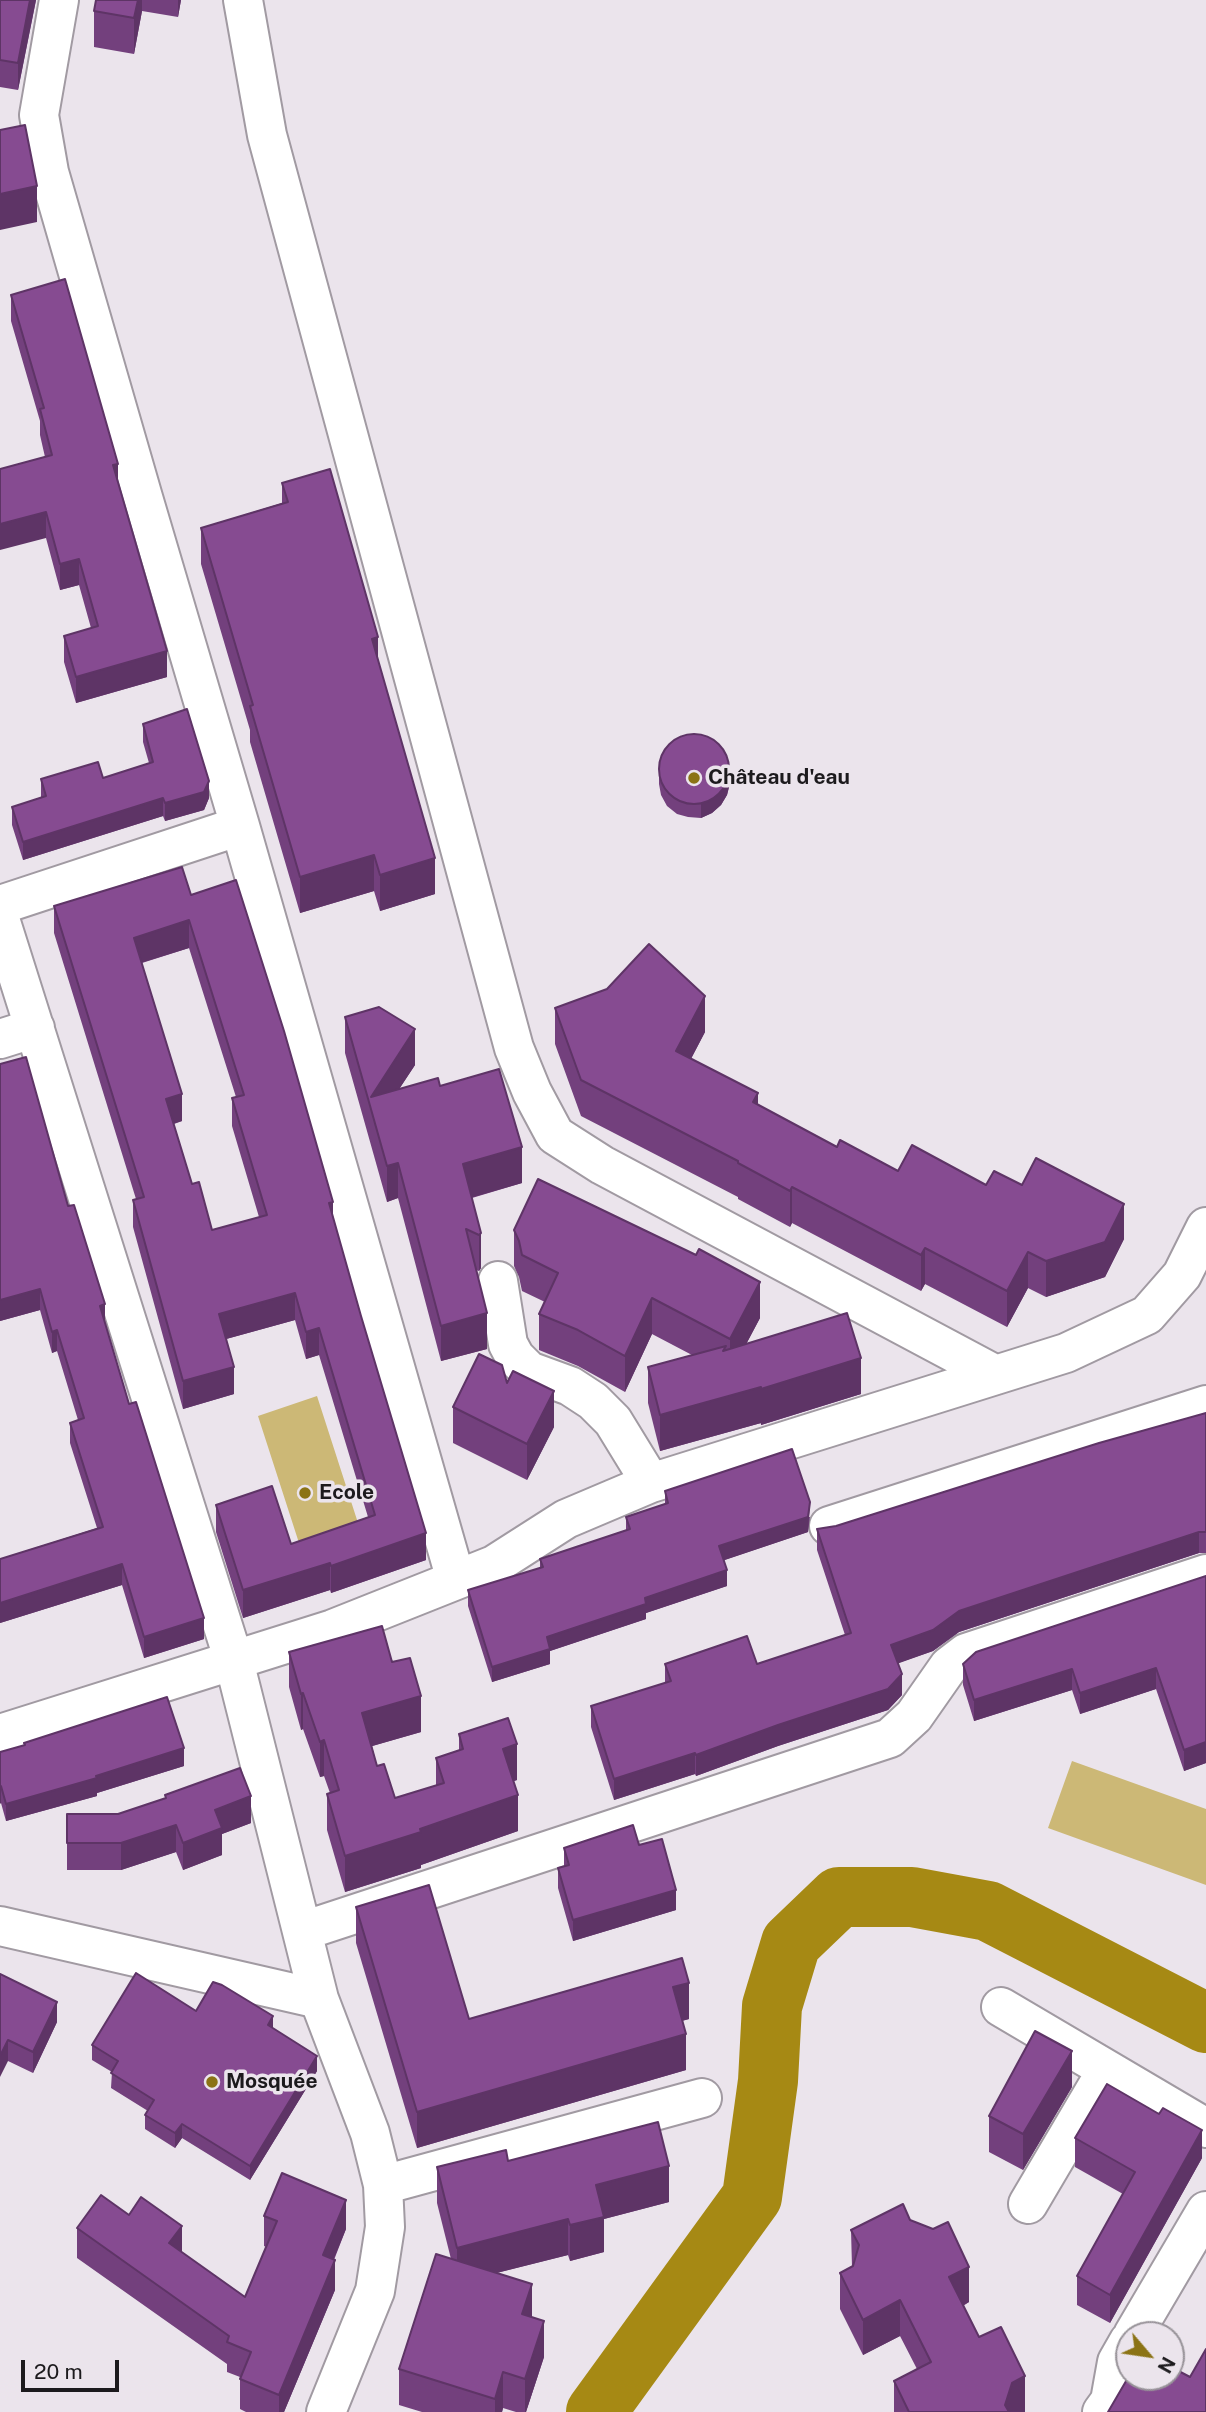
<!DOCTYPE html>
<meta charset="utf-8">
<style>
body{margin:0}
#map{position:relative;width:1206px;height:2412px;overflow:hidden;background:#ebe4ec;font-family:"Public Sans",sans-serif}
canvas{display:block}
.north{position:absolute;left:1115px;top:2321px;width:70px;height:70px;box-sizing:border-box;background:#ebe4ec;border:2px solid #989399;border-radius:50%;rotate:119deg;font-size:19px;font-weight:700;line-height:28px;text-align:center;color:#1c1a1d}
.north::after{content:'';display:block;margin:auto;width:24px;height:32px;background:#8b7315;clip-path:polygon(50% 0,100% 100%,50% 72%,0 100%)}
.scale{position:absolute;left:21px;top:2360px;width:98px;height:32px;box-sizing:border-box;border:4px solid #1c1a1d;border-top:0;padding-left:9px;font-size:21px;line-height:24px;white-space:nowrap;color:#1c1a1d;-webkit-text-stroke:5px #ebe4ec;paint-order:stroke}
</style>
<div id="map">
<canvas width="1206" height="2412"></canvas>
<div class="north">N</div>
<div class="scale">20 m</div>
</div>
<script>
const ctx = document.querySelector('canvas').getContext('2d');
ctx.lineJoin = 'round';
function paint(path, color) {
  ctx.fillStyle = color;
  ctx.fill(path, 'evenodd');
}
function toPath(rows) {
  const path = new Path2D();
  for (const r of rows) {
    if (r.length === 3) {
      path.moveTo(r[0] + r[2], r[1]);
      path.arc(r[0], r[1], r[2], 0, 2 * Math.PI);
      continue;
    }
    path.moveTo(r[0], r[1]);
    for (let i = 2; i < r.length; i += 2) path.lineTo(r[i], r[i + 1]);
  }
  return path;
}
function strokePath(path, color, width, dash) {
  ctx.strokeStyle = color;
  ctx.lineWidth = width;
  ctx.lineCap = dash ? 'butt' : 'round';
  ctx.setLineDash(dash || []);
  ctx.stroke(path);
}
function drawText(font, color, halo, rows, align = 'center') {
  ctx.font = font + ' "Public Sans",sans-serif';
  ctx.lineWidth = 7;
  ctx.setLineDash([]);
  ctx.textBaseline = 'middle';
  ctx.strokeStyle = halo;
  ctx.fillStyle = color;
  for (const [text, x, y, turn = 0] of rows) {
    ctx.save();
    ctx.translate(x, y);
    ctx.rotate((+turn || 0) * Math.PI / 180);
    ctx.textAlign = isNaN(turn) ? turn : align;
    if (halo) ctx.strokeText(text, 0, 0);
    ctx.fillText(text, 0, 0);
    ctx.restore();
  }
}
paint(toPath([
 [317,1396,358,1523,299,1543,258,1416],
 [1072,1761,1206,1809,1206,1885,1048,1828]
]), '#ccb876');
strokePath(toPath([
 [596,2412,752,2197,768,2081,772,2006,791,1943,839,1897,912,1897,988,1911,1206,2023]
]), '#a68914', 60);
const minor = toPath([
 [59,0,39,115,49,172,142,494,240,826,456,1580],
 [243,0,267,135,514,1048,532,1092,555,1135,602,1165,996,1375],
 [0,905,240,826],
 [0,919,234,1661,319,1999,370,2133,383,2185,385,2227,375,2291,326,2412],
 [0,1039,35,1028],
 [498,1281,508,1344,515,1357,529,1371,570,1386,593,1401,613,1421,651,1483],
 [829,1526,1206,1405],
 [0,1734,333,1629,494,1565,566,1519,651,1483,1066,1353,1147,1315,1182,1275,1206,1227],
 [0,1926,319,1999],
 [303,1931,890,1738,914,1716,949,1666,966,1653,1206,1574],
 [1001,2007,1206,2128],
 [383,2185,702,2098],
 [1028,2204,1107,2070],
 [1133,2335,1206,2211],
 [1102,2412,1110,2401,1117,2362,1129,2341]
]);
strokePath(minor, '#a19aa2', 42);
strokePath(minor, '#fff', 38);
paint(toPath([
 [0,0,36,0,18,90,0,87],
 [96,0,181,0,178,17,142,11,134,54,94,47,94,11],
 [11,295,118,482,167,677,76,703,64,662,64,636,91,628,79,585,60,590,46,538,45,457,40,435,40,421,11,321],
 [282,483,378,660,435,894,380,911,374,891,300,913,250,742,250,730,201,564,201,528,282,503],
 [143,724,209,798,204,810,165,821,163,816,23,860,12,825,12,807,41,798,41,779,103,778,149,763,143,742],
 [659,770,730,783,727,795,721,805,712,813,701,818,688,817,677,814,667,806,661,795,659,784],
 [191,895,333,1216,426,1560,331,1593,330,1590,243,1618,216,1532,216,1505,291,1544,368,1517,319,1355,306,1359,295,1320,226,1339,234,1394,183,1409,133,1227,133,1200,136,1199,54,933,54,906],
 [189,948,236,1097,232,1098,232,1126,259,1217,212,1230,192,1184,174,1124,182,1121,142,963],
 [555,1008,705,1032,691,1059,758,1105,837,1147,898,1171,986,1185,1124,1239,1105,1277,1046,1297,1028,1288,1007,1327,925,1284,921,1291,792,1223,790,1227,738,1199,738,1197,581,1116,555,1044],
 [345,1017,415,1065,399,1089,440,1086,522,1183,472,1198,481,1233,481,1268,479,1271,476,1270,487,1349,441,1361,398,1198,387,1202,345,1053],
 [0,1064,68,1206,129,1404,204,1639,144,1658,122,1585,0,1623,0,1559,97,1528,70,1443,70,1423,78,1420,57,1351,52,1353,40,1310,0,1321],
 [514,1230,760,1318,746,1344,861,1394,761,1425,761,1423,660,1451,648,1403,648,1367,692,1355,652,1334,625,1392,578,1366,539,1350,539,1314,545,1302,522,1291,519,1277,514,1266],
 [507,1383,554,1427,527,1480,453,1443,453,1407],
 [1206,1413,1206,1553,1199,1553,959,1632,933,1651,898,1663,902,1695,888,1710,778,1746,696,1776,695,1774,614,1800,591,1727,591,1706,665,1683,665,1664,757,1664,845,1635,817,1550,817,1529,836,1526],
 [665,1491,810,1517,808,1532,724,1560,727,1586,646,1613,646,1619,550,1651,550,1664,492,1682,468,1606,468,1590,540,1568,540,1559,626,1530,626,1517,665,1504],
 [1206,1576,1206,1763,1184,1771,1156,1689,1080,1714,1072,1690,974,1721,963,1685,963,1664],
 [289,1652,392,1662,421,1732,372,1746,377,1766,395,1798,436,1786,436,1758,459,1750,459,1734,517,1780,513,1781,518,1831,421,1865,421,1868,345,1892,327,1830,327,1794,330,1793,324,1776,320,1777,303,1729,301,1730,289,1687],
 [24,1743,184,1766,97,1793,97,1796,6,1821,1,1803,0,1752,24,1745],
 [165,1795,251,1823,222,1834,222,1855,183,1870,176,1852,121,1870,67,1870,67,1814,118,1814,165,1799],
 [639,1845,676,1910,573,1941,558,1888,558,1868,564,1866,564,1848],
 [356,1907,469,2019,689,2019,682,2021,686,2070,417,2148,356,1943],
 [0,1974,57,2022,33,2073,8,2061],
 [196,2011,273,2029,317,2071,250,2180,182,2138,175,2148,145,2129,145,2115,148,2111,111,2088,112,2072,92,2060,92,2045],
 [1072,2087,1023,2170,989,2152,989,2116],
 [1075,2138,1202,2158,1110,2323,1077,2305,1077,2276,1123,2194,1075,2167],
 [508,2161,669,2202,604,2219,604,2252,570,2261,568,2255,496,2273,532,2317,544,2357,526,2412,516,2412,503,2408,502,2412,422,2412,399,2405,399,2369,451,2259,437,2203,437,2167],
 [129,2215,245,2297,266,2247,264,2246,264,2216,346,2229,334,2260,335,2290,284,2412,246,2412,240,2409,240,2377,227,2372,227,2364,77,2258,77,2228],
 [910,2220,969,2302,963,2306,979,2337,1025,2412,894,2412,894,2381,917,2369,900,2336,863,2355,840,2309,840,2273,852,2267,851,2230]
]), '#73407d');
paint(toPath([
 [30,0,36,0,18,90,18,63],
 [138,0,142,0,142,11,134,54,134,18],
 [178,0,181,0,178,17],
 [37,186,37,222,0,230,0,194],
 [118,464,118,490,113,465],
 [46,512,46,538,0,550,0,524],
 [79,559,79,585,60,590,60,564],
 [378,637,378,673,372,639],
 [167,651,167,677,76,703,76,677],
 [730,769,730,783,727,795,721,805,712,813,701,818,701,804],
 [209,781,209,798,204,810,165,821,165,803],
 [163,798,163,816,23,860,23,842],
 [374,855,374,891,300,913,300,877],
 [435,858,435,894,380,911,380,875],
 [189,920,189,948,134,965,134,938],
 [705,996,705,1032,676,1087,676,1051],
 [415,1029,415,1065,375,1126,371,1097],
 [758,1093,758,1129,753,1102],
 [182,1094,182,1121,166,1126,166,1099],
 [522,1147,522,1183,463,1200,463,1164],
 [398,1163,398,1198,387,1202,387,1166],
 [792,1187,792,1223,790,1227,790,1191],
 [333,1202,333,1230,329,1203],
 [1124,1204,1124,1239,1105,1277,1046,1297,1046,1261],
 [481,1233,481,1268,479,1271,479,1235],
 [925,1248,925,1284,921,1291,921,1255],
 [1028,1252,1028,1288,1007,1327,1007,1291],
 [760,1282,760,1318,730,1375,730,1339],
 [40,1289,40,1310,0,1321,0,1300],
 [295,1293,295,1320,219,1341,219,1314],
 [652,1298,652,1334,625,1392,625,1356],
 [105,1304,105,1325,100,1306],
 [487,1313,487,1349,441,1361,441,1326],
 [319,1328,319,1355,306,1359,306,1332],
 [57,1330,57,1351,52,1353,52,1332],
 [861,1358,861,1394,761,1425,761,1389],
 [234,1367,234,1394,183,1409,183,1381],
 [761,1387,761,1423,660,1451,660,1415],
 [554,1391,554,1427,527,1480,527,1444],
 [810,1502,808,1532,719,1562,719,1546],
 [1199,1532,1199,1553,959,1632,933,1651,891,1666,891,1645,959,1611],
 [426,1533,426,1560,331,1593,331,1566],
 [330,1563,330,1590,243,1618,243,1590],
 [122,1564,122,1585,0,1623,0,1603],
 [727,1570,727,1586,646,1613,646,1619,550,1651,550,1664,492,1682,492,1667,547,1637,645,1598],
 [204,1618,204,1639,144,1658,144,1637],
 [1156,1668,1156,1689,1080,1714,1080,1693],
 [1072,1669,1072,1690,974,1721,974,1700],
 [902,1674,902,1695,888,1710,778,1746,696,1776,696,1755],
 [303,1693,303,1729,301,1730,301,1694],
 [421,1696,421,1732,362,1749,362,1713],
 [324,1740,324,1776,320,1777,320,1742],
 [1206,1742,1206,1763,1184,1771,1184,1750],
 [517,1744,517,1780,503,1785,503,1749],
 [184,1748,184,1766,97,1793,97,1796,6,1821,6,1804],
 [695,1753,695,1774,614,1800,614,1779],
 [0,1786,1,1786,1,1803,0,1804],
 [518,1795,518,1831,421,1865,421,1868,345,1892,345,1856],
 [251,1796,251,1823,222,1834,222,1855,183,1870,183,1843,215,1810],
 [176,1825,176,1852,121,1870,121,1843],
 [676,1890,676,1910,573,1941,573,1920],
 [689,1983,689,2019,673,2023,673,1987],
 [57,2002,57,2022,33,2073,33,2052],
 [273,2016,273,2031,268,2025],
 [686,2034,686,2070,417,2148,417,2112],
 [8,2040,8,2061,0,2077,0,2056],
 [1072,2051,1072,2087,1023,2170,1023,2134],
 [317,2056,317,2071,250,2180,250,2166],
 [182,2124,182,2138,175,2148,175,2133],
 [1202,2130,1202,2158,1110,2323,1110,2295],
 [669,2166,669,2202,604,2219,604,2252,570,2261,570,2225,596,2185],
 [346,2200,346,2229,323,2285,323,2255],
 [568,2219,568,2255,457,2283,457,2248],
 [182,2226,182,2256,169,2243],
 [335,2260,335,2290,284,2412,279,2412,279,2395],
 [969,2267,969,2302,949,2313,949,2277],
 [532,2284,532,2320,522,2314],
 [900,2300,900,2336,863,2355,863,2320],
 [544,2321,544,2357,526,2412,525,2412,525,2379],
 [503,2372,503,2408,502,2412,495,2412,495,2399],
 [1025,2376,1025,2412,1005,2412,1005,2405,1012,2383]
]), '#5e3466');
const building = toPath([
 [0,0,30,0,18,63,0,60,0,0],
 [96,0,138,0,134,18,94,11,96,0],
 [25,125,37,186,0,194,0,130,25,125],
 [65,279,118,464,113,465,167,651,76,677,64,636,98,626,79,559,60,564,46,512,0,524,0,469,52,455,40,409,44,408,11,295,65,279],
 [330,469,378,637,372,639,435,858,380,875,374,855,300,877,250,706,253,705,201,528,288,502,282,483,330,469],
 [187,709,209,781,204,792,165,803,163,798,23,842,12,807,46,796,41,779,98,762,103,778,153,762,143,724,187,709],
 [694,769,35],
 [182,867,191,895,236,880,284,1031,333,1202,329,1203,361,1316,426,1533,331,1566,330,1563,243,1590,216,1505,272,1486,291,1544,375,1515,319,1328,306,1332,295,1293,219,1314,234,1367,183,1381,133,1200,144,1197,54,906,182,867],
 [189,920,244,1095,232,1098,267,1215,212,1230,199,1182,192,1184,166,1099,182,1094,134,938,189,920],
 [649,944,705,996,676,1051,758,1093,753,1102,837,1147,840,1140,898,1171,912,1145,986,1185,994,1171,1022,1185,1036,1158,1124,1204,1105,1242,1046,1261,1028,1252,1007,1291,925,1248,921,1255,792,1187,790,1191,738,1163,738,1161,581,1080,555,1008,607,989,649,944],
 [379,1007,415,1029,371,1097,438,1078,440,1086,499,1069,522,1147,463,1164,481,1233,479,1235,466,1229,487,1313,441,1326,398,1163,387,1166,345,1017,379,1007],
 [26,1057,68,1206,74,1205,105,1304,100,1306,129,1404,136,1402,204,1618,144,1637,122,1564,0,1603,0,1559,103,1527,70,1423,84,1418,57,1330,52,1332,40,1289,0,1300,0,1064,26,1057],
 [538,1179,696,1255,699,1249,760,1282,730,1339,652,1298,625,1356,578,1330,539,1314,558,1273,522,1255,519,1241,514,1230,538,1179],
 [847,1313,861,1358,761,1389,761,1387,660,1415,648,1367,726,1346,723,1351,847,1313],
 [479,1354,502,1365,507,1383,513,1371,554,1391,527,1444,453,1407,479,1354],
 [1206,1413,1206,1532,1199,1532,959,1611,933,1630,891,1645,902,1674,888,1689,778,1725,696,1755,695,1753,614,1779,591,1706,671,1681,665,1664,747,1636,757,1664,851,1633,817,1529,836,1526,1099,1443,1206,1413],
 [792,1449,810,1502,808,1517,719,1546,727,1570,645,1598,646,1604,547,1637,550,1649,492,1667,468,1590,543,1567,540,1559,630,1529,626,1517,668,1503,665,1491,792,1449],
 [1206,1576,1206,1742,1184,1750,1156,1668,1080,1693,1072,1669,974,1700,963,1664,976,1652,1206,1576],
 [382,1626,392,1662,410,1658,421,1696,362,1713,377,1766,384,1764,395,1798,444,1783,436,1758,463,1749,459,1734,508,1718,517,1744,503,1749,518,1795,420,1829,421,1832,345,1856,327,1794,339,1790,324,1740,320,1742,303,1693,301,1694,289,1652,382,1626],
 [167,1697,184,1748,96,1776,97,1778,6,1804,1,1786,0,1786,0,1752,25,1745,24,1743,167,1697],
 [240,1768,251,1796,215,1810,222,1828,183,1843,176,1825,121,1843,67,1843,67,1814,118,1814,166,1798,165,1795,240,1768],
 [633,1825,639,1845,662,1839,676,1890,573,1920,558,1868,569,1865,564,1848,633,1825],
 [429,1885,469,2019,682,1958,689,1983,673,1987,686,2034,417,2112,356,1907,429,1885],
 [136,1973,196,2011,213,1982,222,1985,273,2016,268,2025,317,2056,250,2166,182,2124,175,2133,145,2115,154,2100,111,2073,118,2061,92,2045,136,1973],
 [0,1974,57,2002,33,2052,8,2040,0,2056,0,1974],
 [1035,2031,1072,2051,1023,2134,989,2116,1035,2031],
 [1107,2084,1159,2114,1163,2108,1202,2130,1110,2295,1077,2276,1135,2172,1075,2138,1107,2084],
 [658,2122,669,2166,596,2185,604,2217,570,2225,568,2219,457,2248,437,2167,506,2150,508,2161,658,2122],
 [282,2173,346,2200,323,2255,335,2260,279,2395,240,2379,251,2352,227,2342,229,2336,77,2228,101,2195,129,2215,141,2197,182,2226,169,2243,245,2297,277,2221,264,2216,282,2173],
 [903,2204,910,2220,933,2229,948,2222,969,2267,949,2277,979,2337,1001,2327,1025,2376,1012,2383,1005,2405,1009,2412,909,2412,894,2381,931,2362,900,2300,863,2320,840,2273,853,2266,859,2245,851,2230,903,2204],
 [436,2254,532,2284,522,2314,544,2321,525,2379,503,2372,495,2399,399,2369,436,2254],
 [1206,2349,1206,2412,1108,2412,1129,2376,1129,2377,1171,2377,1171,2367,1190,2377,1206,2349]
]);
paint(building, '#864b91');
strokePath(building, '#5e3466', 2);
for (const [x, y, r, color] of [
 [694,778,7,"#8b7315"],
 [305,1493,7,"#8b7315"],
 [212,2082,7,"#8b7315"]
]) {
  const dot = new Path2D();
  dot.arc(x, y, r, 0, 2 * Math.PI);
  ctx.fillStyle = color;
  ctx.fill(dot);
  strokePath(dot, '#ebe4ec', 2.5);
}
drawText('bold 21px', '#1c1a1d', '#ebe4ec', [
 ["Château d'eau",708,778],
 ["Ecole",319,1493],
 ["Mosquée",226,2082]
], 'left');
</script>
